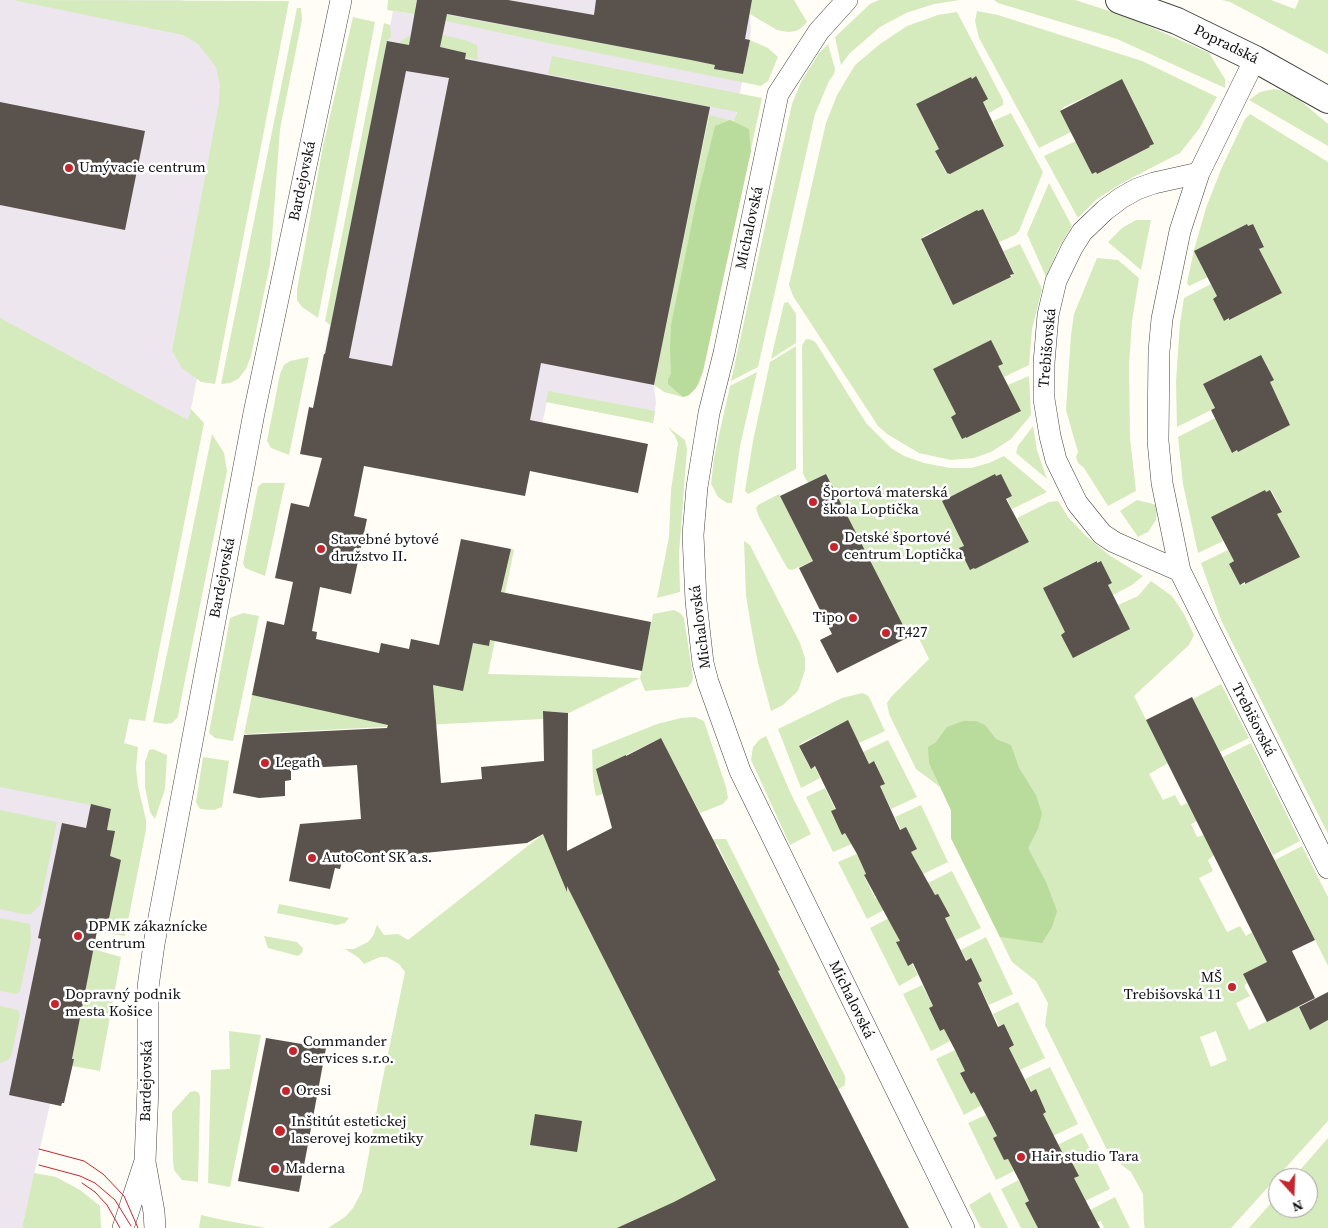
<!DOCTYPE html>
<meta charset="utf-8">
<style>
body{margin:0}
#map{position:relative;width:1328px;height:1228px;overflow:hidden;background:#fffdf5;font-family:"Source Serif 4",serif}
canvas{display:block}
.north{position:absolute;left:1268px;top:1168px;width:50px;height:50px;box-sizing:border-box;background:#fff;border:1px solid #a0a0a0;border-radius:50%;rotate:160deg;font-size:14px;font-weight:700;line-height:20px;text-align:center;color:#111}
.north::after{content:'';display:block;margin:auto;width:18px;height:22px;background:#c4262e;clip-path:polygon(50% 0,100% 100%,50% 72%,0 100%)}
</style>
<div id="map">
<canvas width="1328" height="1228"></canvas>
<div class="north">N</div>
</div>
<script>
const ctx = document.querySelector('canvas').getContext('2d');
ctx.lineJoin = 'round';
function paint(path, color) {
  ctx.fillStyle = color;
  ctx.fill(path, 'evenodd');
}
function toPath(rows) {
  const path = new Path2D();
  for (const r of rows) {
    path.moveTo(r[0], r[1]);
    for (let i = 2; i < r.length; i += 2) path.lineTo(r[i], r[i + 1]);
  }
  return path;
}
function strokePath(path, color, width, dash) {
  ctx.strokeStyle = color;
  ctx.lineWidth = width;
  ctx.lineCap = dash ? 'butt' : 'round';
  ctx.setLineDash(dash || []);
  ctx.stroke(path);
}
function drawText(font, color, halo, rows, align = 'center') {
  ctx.font = font + ' "Source Serif 4",serif';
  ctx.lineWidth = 5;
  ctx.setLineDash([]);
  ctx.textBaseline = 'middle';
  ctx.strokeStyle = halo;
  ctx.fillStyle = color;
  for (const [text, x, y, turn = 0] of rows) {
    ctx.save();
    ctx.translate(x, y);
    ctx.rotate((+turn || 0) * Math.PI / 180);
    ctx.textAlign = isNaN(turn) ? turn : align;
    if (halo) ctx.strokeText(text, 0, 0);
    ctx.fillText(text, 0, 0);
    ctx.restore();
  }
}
paint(toPath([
 [0,0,180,0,269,19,107,829,115,831,121,860,106,933,92,930,72,1059,74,1059,64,1103,50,1104,22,1228,0,1228],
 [417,0,752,0,750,14,751,32,735,121,708,116,654,385,656,403,653,423,547,402,542,424,319,378,393,11,414,14]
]), '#eee6ef');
paint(toPath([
 [13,0,289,1,215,384,201,382,182,368,172,351,219,103,220,86,216,67,198,44,183,35],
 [388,0,417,0,415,9,715,64,715,69,743,74,750,40,768,48,778,57,768,81,761,86,543,42,414,14,387,10],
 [752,0,794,0,807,22,800,29,796,31,788,32,777,30,750,14],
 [879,0,960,0,934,4,906,13,880,27,849,54,841,65,835,37,870,4],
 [994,0,1075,0,1128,17,1209,53,1225,79,1225,88,1117,39,998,3],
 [1222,0,1271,0,1295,9,1299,0,1328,0,1328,54,1230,2],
 [297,8,301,8,302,20,280,129,270,264,251,356,246,369,238,379,230,383,221,384],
 [977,11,998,15,1142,61,1217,97,1199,129,1180,153,1122,183,1097,199,1078,218,1044,156,1080,139,1081,152,1092,174,1096,172,1097,174,1150,147,1133,101,1122,80,1064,107,1060,111,1071,132,1039,148,979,38,975,21],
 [957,12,1003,100,1003,105,989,113,983,102,987,99,976,77,972,79,971,77,916,104,939,149,935,151,946,173,950,173,1004,146,993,121,1011,113,1043,172,1019,231,1015,235,995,244,989,234,994,231,983,209,978,211,977,210,924,236,921,240,932,262,946,280,942,283,953,305,1011,277,1014,273,1004,252,999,253,1020,244,1042,289,1032,329,1029,365,1004,377,1008,385,1029,376,1031,415,1011,439,991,452,974,458,951,460,919,453,887,434,878,426,793,296,789,285,826,123,837,95,855,65,880,44,907,26,938,15],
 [353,17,375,22,318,318,302,307,297,300,297,290,323,146],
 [384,23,390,25,391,37,387,41,332,320,356,326,356,329,330,325,325,321],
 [419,31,429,32,465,40,477,45,478,60,399,43,405,38],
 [828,44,835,69,834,74,829,81,815,114,758,367,731,381,792,104,801,82,819,53],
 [552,56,762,98,703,371,699,384,689,395,683,397,664,392,654,385,709,115,734,121,737,112,548,74],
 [1274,89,1283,91,1301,101,1328,124,1328,146,1249,100,1260,92],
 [1250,114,1328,162,1328,834,1221,620,1201,563,1228,550,1234,561,1229,564,1240,585,1245,584,1299,557,1277,514,1282,511,1271,490,1266,492,1265,490,1211,517,1223,541,1198,553,1183,484,1178,437,1219,416,1225,428,1221,431,1232,453,1237,450,1238,452,1290,425,1270,382,1273,379,1262,357,1258,359,1257,357,1203,384,1215,408,1177,427,1176,381,1180,323,1184,298,1211,284,1217,296,1213,299,1224,321,1282,293,1259,249,1264,246,1253,224,1248,226,1247,224,1195,251,1208,277,1189,286,1187,283,1194,250,1206,208,1222,167,1245,119],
 [1049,183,1072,226,1058,249,1046,277,1027,234],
 [1136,220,1151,220,1141,270,1108,242,1122,228],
 [1097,258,1118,260,1139,278,1132,321,1129,365,1130,438,1136,491,1108,506,1084,468,1078,463,1076,457,1078,452,1066,410,1071,335,1074,314],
 [788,302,796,314,796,343,771,359,784,303],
 [0,318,188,420,191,409,204,423,145,721,129,719,124,743,138,747,136,768,138,786,146,820,146,830,125,936,106,933,121,860,110,856,114,831,107,830,111,809,0,787],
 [808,339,812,340,816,343,866,423,891,448,904,456,924,463,950,468,971,468,989,463,1004,456,1047,492,1012,509,1007,499,1012,496,1001,474,996,476,995,475,942,501,975,569,1029,542,1017,518,1049,502,1058,501,1068,517,1085,535,1109,555,1143,576,1132,585,1113,595,1108,585,1112,583,1101,561,1097,563,1096,561,1043,588,1130,629,1118,605,1138,596,1151,581,1172,596,1184,614,1194,635,1189,645,1134,696,1168,763,1149,774,1163,800,1175,795,1181,806,1187,803,1197,821,1191,824,1197,837,1204,835,1214,855,1208,860,1213,871,1199,878,1227,932,1240,926,1246,936,1252,932,1267,962,1243,974,1247,983,1244,986,1250,996,1236,1003,1249,1030,1298,1006,1310,1029,1328,1020,1328,1121,1231,1228,1145,1228,1144,1224,1143,1194,1131,1172,1110,1156,1045,1025,1048,1003,1036,981,1012,962,951,838,951,810,940,787,916,769,889,714,887,703,891,697,929,659,912,624,904,629,826,474,808,483,803,474,802,346,805,340],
 [1216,1031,1227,1060,1211,1067,1200,1037],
 [796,346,796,469,748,494,745,491,753,441,770,362],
 [309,357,289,455,271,448,267,441,280,374,284,365,290,361],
 [757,372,740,446,732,503,727,503,718,497,711,484,714,458,730,386],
 [548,391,655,411,653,423,546,402],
 [1033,426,1037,450,1047,479,1016,453,1018,446],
 [668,427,685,440,687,449,679,554,680,592,657,598,669,537,671,490,678,443,675,436],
 [212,434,224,453,227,471,179,710,178,717,172,723,165,724,153,722],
 [262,483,285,483,265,576,245,568,243,563,258,487],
 [779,494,813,561,792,570,788,569,786,566,759,517,756,508,758,505],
 [1137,500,1157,505,1156,520,1148,532,1138,537,1120,511],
 [744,541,750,545,754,553,800,643,805,658,805,670,798,691,783,705,771,711,758,663,752,632,746,596],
 [511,549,514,550,488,674,640,678,653,614,674,610,680,613,684,618,693,677,692,682,688,687,645,691,640,678,569,713,543,711,543,719,244,734,252,695,302,706,432,684,463,690,473,643,489,646],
 [243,613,259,616,233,741,215,738,209,733,230,618],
 [1221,684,1249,738,1220,752,1193,699],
 [862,693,867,695,869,697,885,731,859,743,848,721,803,742,799,746,810,768,815,767,820,778,801,788,778,729,842,698],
 [695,717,704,721,726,787,728,798,723,804,700,813,661,738,626,755,603,794,596,796,593,781,592,750,657,724,681,718],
 [766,736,791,794,811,834,790,845,751,760,753,747,759,740],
 [888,740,917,797,891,809,880,786,885,784,875,762,869,764,863,752],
 [1251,743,1300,841,1273,855,1223,757],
 [153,749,167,755,165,789,155,819,150,812,145,787,145,762,149,750],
 [203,757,229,761,222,807,214,810,200,809,196,802],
 [825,788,852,844,833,852,806,797],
 [921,805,948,862,923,874,911,852,917,849,906,828,901,830,895,817],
 [0,810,57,822,40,905,31,914,21,914,0,909],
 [543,834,717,1182,624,1228,328,1228,345,1217,353,1208,362,1191,381,1087,405,972,399,964,387,957,380,957,364,964,359,958,345,949,354,949,368,942,373,936,377,925,384,935,398,934,408,940],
 [715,839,726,839,845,1076,845,1085,834,1092,814,1097,837,1085,784,982,717,844,693,856,703,844],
 [1302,846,1328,897,1328,966,1275,860],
 [857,854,866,874,864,876,875,898,878,897,884,910,867,919,838,862],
 [952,871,981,928,956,940,945,918,949,916,938,894,935,896,928,883],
 [279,904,349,918,345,923,336,925,277,913],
 [0,918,30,924,31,940,20,991,16,994,0,991],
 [889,918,900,941,897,942,909,965,912,964,918,975,899,986,870,928],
 [264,936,297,942,303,948,302,953,298,956,268,948],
 [986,937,1013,994,989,1005,978,983,982,981,971,959,967,961,961,950],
 [93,949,121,957,100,1071,72,1066,74,1059,72,1059],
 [922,985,933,1006,929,1008,940,1030,944,1029,950,1041,931,1051,903,994],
 [1018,1002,1045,1058,1020,1070,1009,1048,1014,1045,1004,1024,999,1026,993,1014],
 [0,1006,18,1010,20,1015,11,1057,6,1061,0,1063],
 [229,1031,261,1035,230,1187,208,1183,211,1070,230,1069],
 [955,1050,965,1071,960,1073,971,1094,975,1092,982,1105,964,1115,936,1059],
 [1050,1067,1078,1124,1053,1136,1043,1114,1046,1111,1036,1090,1032,1092,1025,1079],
 [195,1091,199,1093,200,1097,198,1182,182,1180,174,1170,173,1162,172,1112,190,1092],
 [986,1115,997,1136,993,1138,1004,1160,1008,1159,1014,1171,996,1180,968,1123],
 [1082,1133,1110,1189,1085,1201,1074,1178,1078,1176,1068,1155,1063,1157,1057,1145],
 [1328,1138,1328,1228,1249,1228,1278,1195,1278,1208,1308,1208,1308,1178,1293,1178],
 [34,1173,56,1177,80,1190,100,1206,101,1228,22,1228],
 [1019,1180,1029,1201,1025,1203,1037,1225,1043,1228,1021,1228,1001,1189],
 [990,1192,1008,1228,981,1228,969,1205],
 [1115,1197,1130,1228,1104,1228,1101,1221,1096,1223,1090,1210],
 [201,1215,223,1220,266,1228,199,1228]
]), '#d5ebbd');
paint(toPath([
 [730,120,749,129,751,151,703,371,696,388,689,395,683,397,668,384,668,379,671,374,670,349,671,325,696,203,715,126],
 [963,721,976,721,985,725,996,739,1011,745,1019,768,1036,795,1042,814,1038,829,1028,848,1046,882,1057,911,1052,927,1042,943,1000,937,951,838,951,810,929,763,928,747,936,742,947,727]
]), '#b9dc9c');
paint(toPath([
 [417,0,508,0,594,15,596,0,752,0,745,39,750,40,743,74,714,69,715,65,691,60,447,14,440,47,466,53,465,59,710,107,654,385,541,363,530,420,648,444,638,493,530,471,525,496,364,466,354,516,367,519,351,594,320,587,312,631,317,632,316,639,379,653,381,643,409,649,411,639,439,645,461,539,511,549,501,592,651,622,642,671,490,640,489,646,473,643,463,691,433,685,441,783,482,779,481,767,544,761,543,711,568,713,567,851,612,828,596,769,626,755,626,756,661,738,780,970,778,971,909,1228,617,1228,674,1202,716,1180,567,886,567,892,543,834,527,843,342,861,340,869,335,868,330,889,289,881,300,824,361,819,357,765,291,769,291,780,285,781,285,796,259,798,233,793,244,735,387,728,388,725,252,695,267,621,284,625,293,582,275,578,291,503,309,507,322,458,300,454,309,407,313,408,324,354,325,354,387,41,409,45],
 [406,71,449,78,392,366,349,358],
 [976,76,988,99,983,102,1004,146,950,174,947,173,935,151,939,149,916,104,971,77,972,79],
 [1122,79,1154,144,1149,146,1150,147,1097,174,1096,172,1092,174,1060,111],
 [0,102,145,131,125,230,0,205],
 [983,209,1014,274,1010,275,1011,277,953,305,921,239,977,210,978,211],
 [1247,224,1248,226,1253,224,1264,247,1259,249,1282,293,1229,320,1229,318,1224,321,1213,299,1217,296,1194,251],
 [991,340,1003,364,998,366,1021,411,966,438,966,437,962,439,951,417,956,414,933,369],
 [1261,355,1274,380,1270,382,1290,425,1238,452,1237,450,1232,453,1211,410,1215,408,1203,384],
 [826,474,909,637,837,673,820,640,832,634,799,568,813,561,780,496],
 [995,474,996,476,1001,474,1012,496,1006,499,1029,542,975,569,974,568,970,570,959,548,964,546,942,501],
 [1265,490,1266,492,1270,490,1282,512,1277,514,1300,557,1245,584,1245,582,1240,585,1229,564,1234,561,1211,517],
 [1097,561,1097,563,1101,561,1112,583,1108,585,1130,629,1073,658,1061,635,1065,632,1043,588],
 [1192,697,1315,940,1292,951,1315,998,1267,1022,1243,974,1267,962,1146,720],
 [848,720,869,764,874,761,885,784,880,786,900,830,906,827,917,849,911,852,935,895,938,894,950,916,945,918,966,961,971,958,982,981,978,983,998,1027,1004,1024,1014,1045,1009,1048,1031,1092,1036,1089,1046,1112,1043,1114,1064,1156,1068,1155,1079,1176,1074,1178,1100,1228,1038,1228,1025,1203,1029,1201,1019,1180,1008,1159,1004,1160,993,1138,997,1136,974,1092,971,1094,960,1073,965,1071,955,1050,944,1029,940,1031,929,1008,933,1006,913,963,908,966,896,942,900,941,864,875,866,874,857,854,845,833,842,835,831,811,836,809,815,766,811,769,799,746],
 [91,804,111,809,107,830,115,831,110,856,121,860,106,933,97,931,72,1059,74,1059,64,1103,62,1103,61,1106,9,1095,41,939,38,938,62,823,86,828],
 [1328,992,1328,1020,1310,1030,1299,1007],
 [266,1038,326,1048,299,1192,238,1181],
 [535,1114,582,1121,577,1152,530,1145]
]), '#5a524d');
const minor = toPath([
 [847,0,819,31,778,94,724,353,709,413,697,487,693,535,696,601,703,663,708,682,740,771,964,1228],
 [1255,59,1199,173,1180,231,1162,319,1159,351,1158,441,1162,483,1180,571,1328,868],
 [1180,571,1114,542,1102,534,1077,503,1056,460,1050,436,1044,399,1044,363,1048,315,1056,281,1072,248,1082,232,1105,210,1121,198,1137,189,1154,183,1199,173],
 [145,1162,154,1212,155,1228],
 [123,1228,145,1161,148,1087,148,987,154,944,254,413,341,0]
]);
const tertiary = toPath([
 [1119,0,1177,21,1255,59,1328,100]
]);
strokePath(minor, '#444', 22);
strokePath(tertiary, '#444', 28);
strokePath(minor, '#fff', 21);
strokePath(tertiary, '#fff', 26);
strokePath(toPath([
 [39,1149,84,1161,103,1174,124,1196,138,1228],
 [39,1165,80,1176,95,1183,115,1200,131,1226],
 [82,1183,95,1192,107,1205,120,1228]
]), '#c4262e', 1);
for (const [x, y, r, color] of [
 [69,168,5,"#c4262e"],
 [813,502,5,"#c4262e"],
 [834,547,5,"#c4262e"],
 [321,549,5,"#c4262e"],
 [853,618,5,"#c4262e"],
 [886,633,5,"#c4262e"],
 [265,763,5,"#c4262e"],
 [312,858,5,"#c4262e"],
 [78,936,5,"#c4262e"],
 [1232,987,5,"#c4262e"],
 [55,1004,5,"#c4262e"],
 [293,1051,5,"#c4262e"],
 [286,1091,5,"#c4262e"],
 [280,1131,6,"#c4262e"],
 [1021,1157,5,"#c4262e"],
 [275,1169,5,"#c4262e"]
]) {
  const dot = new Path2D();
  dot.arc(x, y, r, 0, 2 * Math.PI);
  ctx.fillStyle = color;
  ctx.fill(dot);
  strokePath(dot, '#fff', 2);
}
drawText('15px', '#111', '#fff', [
 ["Popradská",1226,45,26],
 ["Bardejovská",303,181,-78],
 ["Michalovská",750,228,-78],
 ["Trebišovská",1048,348,-85],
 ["Bardejovská",223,578,-79],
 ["Michalovská",701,627,-97],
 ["Trebišovská",1253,720,63],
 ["Michalovská",851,1000,64],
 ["Bardejovská",147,1081,-89]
]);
drawText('15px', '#111', '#fff', [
 ["Umývacie centrum",79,168],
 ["Športová materská",823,493],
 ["škola Loptička",823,510],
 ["Detské športové",844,538],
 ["centrum Loptička",844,555],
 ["Stavebné bytové",331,540],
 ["družstvo II.",331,557],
 ["Tipo",843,618,"right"],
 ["T427",896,633],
 ["Legath",275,763],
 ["AutoCont SK a.s.",322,858],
 ["DPMK zákaznícke",88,927],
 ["centrum",88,944],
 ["MŠ",1222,978,"right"],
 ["Trebišovská 11",1222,995,"right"],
 ["Dopravný podnik",65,995],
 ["mesta Košice",65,1012],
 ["Commander",303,1042],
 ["Services s.r.o.",303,1059],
 ["Oresi",296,1091],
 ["Inštitút estetickej",291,1122],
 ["laserovej kozmetiky",291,1139],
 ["Hair studio Tara",1031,1157],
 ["Maderna",285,1169]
], 'left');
</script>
